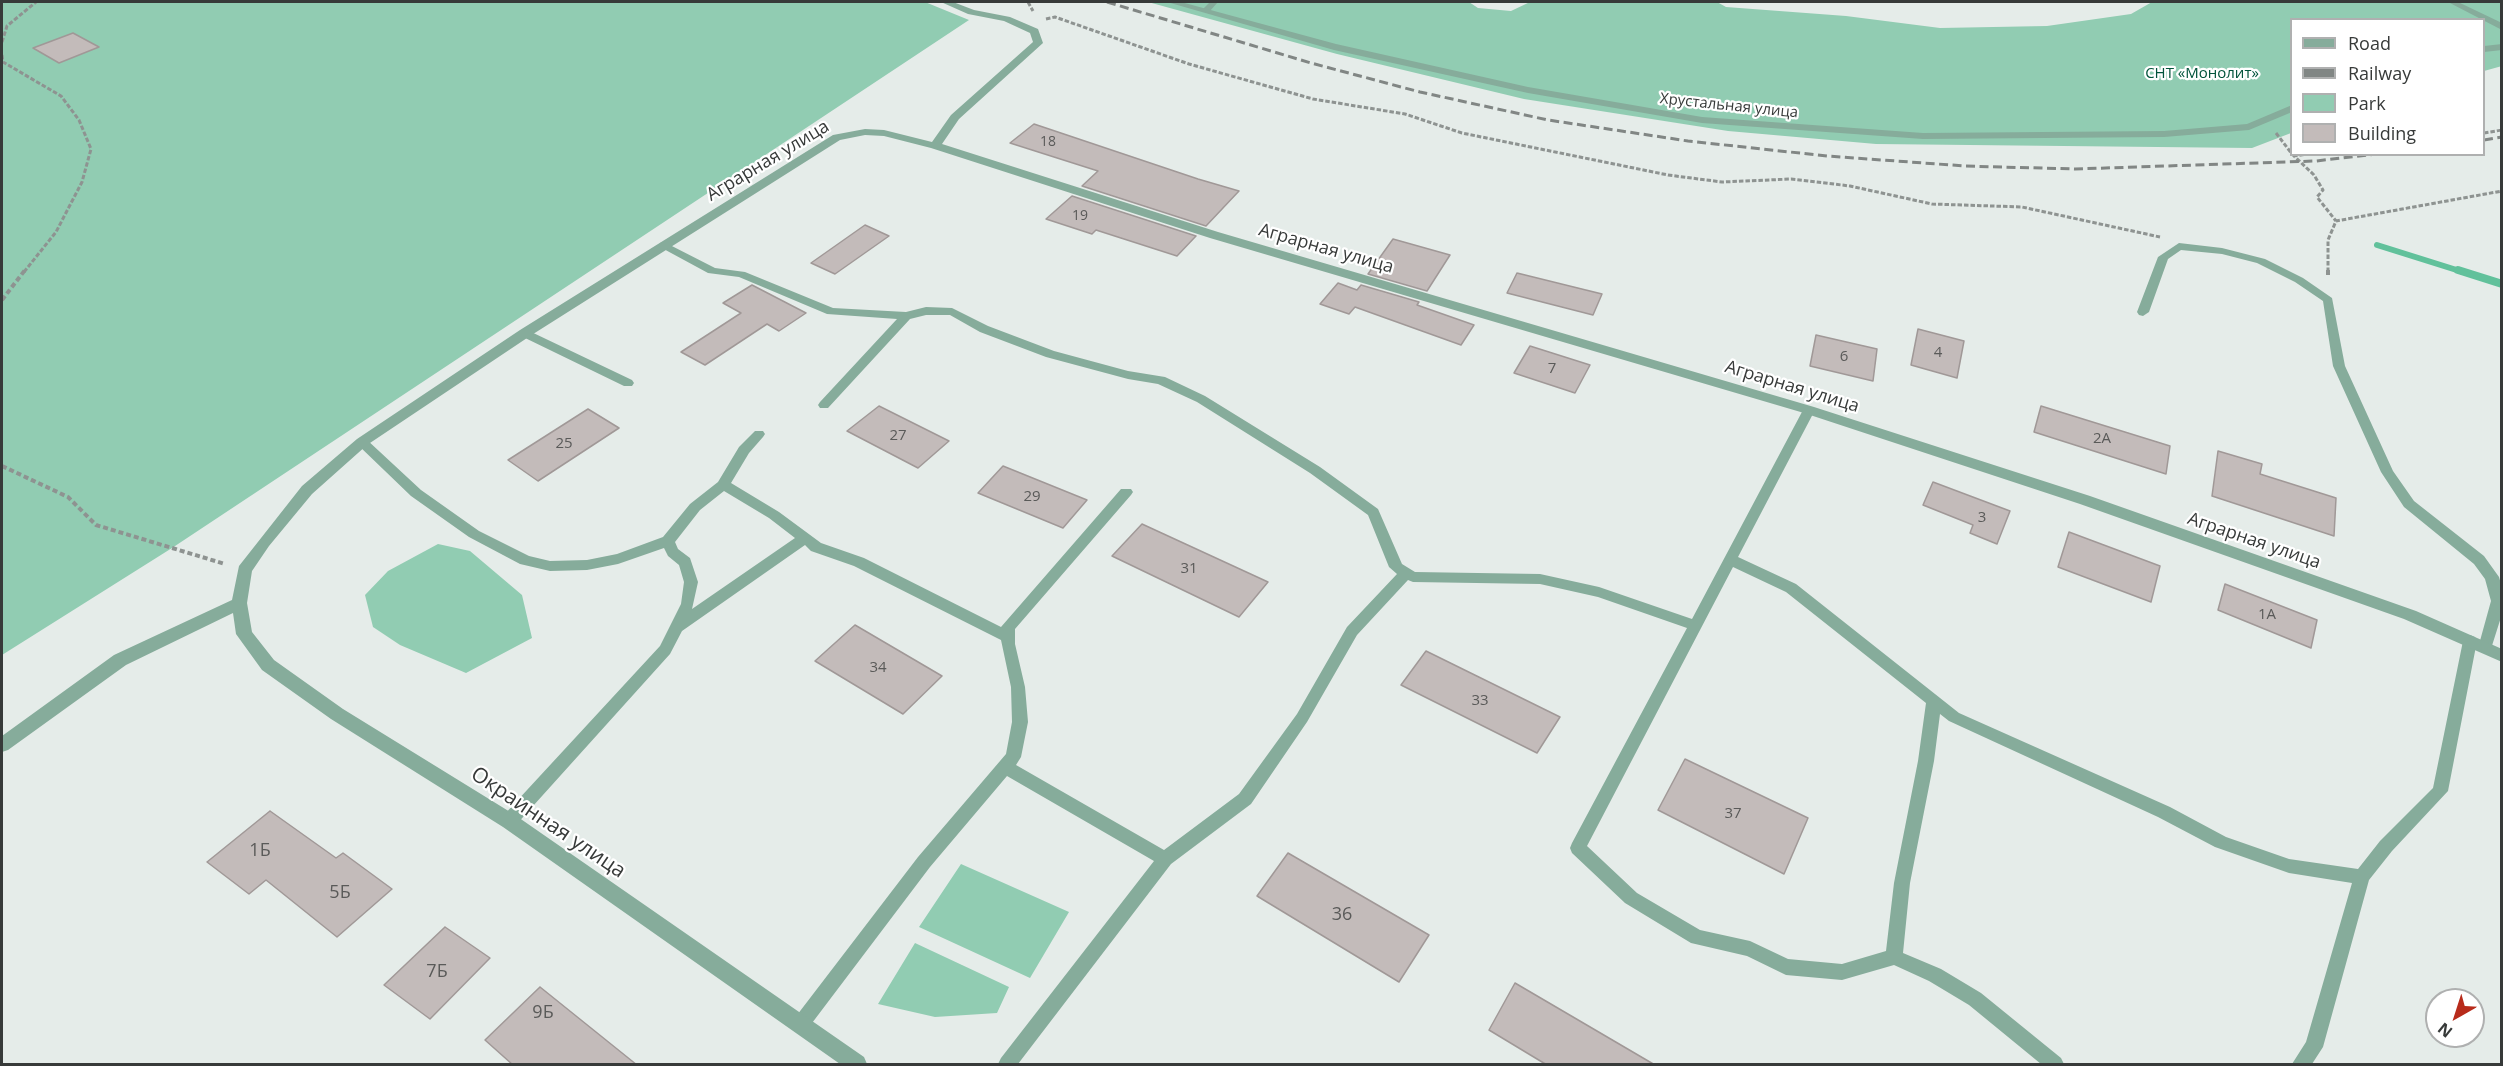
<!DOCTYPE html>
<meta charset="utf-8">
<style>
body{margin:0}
#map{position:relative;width:2503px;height:1066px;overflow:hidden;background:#e5ece9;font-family:"Open Sans",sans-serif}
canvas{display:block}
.frame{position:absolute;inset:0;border:3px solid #373a39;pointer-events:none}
.legend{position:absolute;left:2290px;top:18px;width:195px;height:138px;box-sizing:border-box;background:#fff;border:2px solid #afb0b0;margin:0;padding:8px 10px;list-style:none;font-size:18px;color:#373a39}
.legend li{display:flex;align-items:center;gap:12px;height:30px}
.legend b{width:30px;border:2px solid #afb0b0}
.north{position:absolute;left:2425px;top:988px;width:60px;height:60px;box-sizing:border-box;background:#fff;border:2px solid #afb0b0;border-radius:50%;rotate:219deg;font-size:16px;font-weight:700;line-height:24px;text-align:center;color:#373a39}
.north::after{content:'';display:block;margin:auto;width:21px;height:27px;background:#b82b1b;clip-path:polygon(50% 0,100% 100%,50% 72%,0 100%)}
</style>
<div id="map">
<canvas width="2503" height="1066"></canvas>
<div class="frame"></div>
<ul class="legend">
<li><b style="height:8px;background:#86ac9b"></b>Road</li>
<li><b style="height:8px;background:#818684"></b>Railway</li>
<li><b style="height:16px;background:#91ccb2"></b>Park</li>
<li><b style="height:16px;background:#c3bbba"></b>Building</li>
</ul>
<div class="north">N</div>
</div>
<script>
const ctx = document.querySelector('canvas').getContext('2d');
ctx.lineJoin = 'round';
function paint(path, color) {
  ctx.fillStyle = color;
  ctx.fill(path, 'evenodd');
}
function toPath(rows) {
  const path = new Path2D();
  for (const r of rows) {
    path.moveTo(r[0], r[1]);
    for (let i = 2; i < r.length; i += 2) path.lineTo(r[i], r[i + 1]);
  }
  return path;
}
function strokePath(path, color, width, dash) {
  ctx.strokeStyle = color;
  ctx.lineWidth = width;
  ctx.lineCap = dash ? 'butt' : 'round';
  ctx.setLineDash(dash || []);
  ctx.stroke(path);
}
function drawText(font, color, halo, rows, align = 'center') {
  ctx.font = font + ' "Open Sans",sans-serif';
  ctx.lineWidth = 4.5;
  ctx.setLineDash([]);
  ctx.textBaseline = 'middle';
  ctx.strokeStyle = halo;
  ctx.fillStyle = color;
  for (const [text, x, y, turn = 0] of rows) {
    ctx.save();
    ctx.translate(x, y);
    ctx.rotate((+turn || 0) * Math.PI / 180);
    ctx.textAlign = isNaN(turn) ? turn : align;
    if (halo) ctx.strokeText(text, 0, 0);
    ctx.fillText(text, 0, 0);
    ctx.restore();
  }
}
paint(toPath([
 [2,2,925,2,969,20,172,548,2,655],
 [1148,2,1469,2,1478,8,1511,11,1530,2,1717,2,1726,7,1846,16,1940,28,2047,26,2131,14,2152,2,2501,2,2502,66,2484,71,2484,20,2292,20,2291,133,2252,148,1876,144,1728,131,1524,99,1337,54],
 [438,544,470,551,522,595,532,638,466,673,400,645,373,627,365,595,388,571],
 [961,864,1069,912,1030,978,919,927],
 [915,943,1009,987,997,1013,935,1017,878,1004]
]), '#91ccb2');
strokePath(toPath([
 [2377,245,2463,272]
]), '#61c19b', 6);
strokePath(toPath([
 [2458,270,2502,284]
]), '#61c19b', 8);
const building = toPath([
 [73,33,99,47,59,63,33,48,73,33],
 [1034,124,1198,179,1239,191,1206,226,1082,186,1098,171,1010,143,1034,124],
 [1072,196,1196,236,1177,256,1096,230,1092,234,1046,219,1072,196],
 [865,225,889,236,835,274,811,263,865,225],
 [1393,239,1450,255,1427,291,1368,274,1393,239],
 [1517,273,1602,294,1593,315,1507,293,1517,273],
 [1338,283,1357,290,1361,285,1419,302,1417,305,1474,325,1461,345,1355,307,1349,314,1320,304,1338,283],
 [752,285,806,313,779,331,767,324,705,365,681,352,741,313,723,303,752,285],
 [1918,329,1964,341,1957,378,1911,365,1918,329],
 [1816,335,1877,349,1873,381,1810,366,1816,335],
 [1530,346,1590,365,1575,393,1514,373,1530,346],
 [879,406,949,441,918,468,847,431,879,406],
 [2041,406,2170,446,2166,474,2034,432,2041,406],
 [588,409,619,428,538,481,508,460,588,409],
 [2218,451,2262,464,2260,474,2336,498,2334,536,2212,496,2218,451],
 [1003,466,1087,500,1063,528,978,493,1003,466],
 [1933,482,2010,511,1997,544,1970,533,1973,525,1923,505,1933,482],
 [1142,524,1268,582,1239,617,1112,556,1142,524],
 [2069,532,2160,566,2151,602,2058,567,2069,532],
 [2225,584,2317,620,2311,648,2218,610,2225,584],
 [855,625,942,676,903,714,815,661,855,625],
 [1426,651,1560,717,1537,753,1401,685,1426,651],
 [1685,759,1808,818,1784,874,1658,810,1685,759],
 [270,811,336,858,343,853,392,889,337,937,266,880,249,894,207,862,270,811],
 [1288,853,1429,935,1399,982,1257,896,1288,853],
 [445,927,490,958,430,1019,384,985,445,927],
 [1515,983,1655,1065,1547,1065,1489,1030,1515,983],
 [540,987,637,1065,513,1065,485,1040,540,987]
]);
paint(building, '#c3bbba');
strokePath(building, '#a09897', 1.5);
strokePath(toPath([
 [1028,2,1033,11],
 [1046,19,1055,17,1189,64,1313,99,1405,114,1462,133,1668,175,1722,182,1791,179,1850,186,1932,204,2022,207,2160,237],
 [2,42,7,26,36,2],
 [2,55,3,62,61,96,79,120,91,149,82,182,56,232,24,272],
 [2276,133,2292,154],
 [2484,133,2502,130],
 [2292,154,2314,175,2323,190,2317,197,2336,221],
 [2293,156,2309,154],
 [2328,272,2328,240,2336,221,2502,191]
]), '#8e9391', 3, [4.5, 2]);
strokePath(toPath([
 [2328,270,2328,278],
 [2,300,25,270],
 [2,466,68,497,96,525,225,564]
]), '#8e9391', 4, [5, 3]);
paint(toPath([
 [1210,2,1218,2,1209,12,1203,12,1202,10,1210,2],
 [2448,2,2458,2,2502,23,2502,30,2448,2],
 [664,242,715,268,745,272,833,308,906,312,926,307,952,308,988,326,1054,351,1128,371,1165,377,1205,396,1320,467,1378,509,1402,564,1415,572,1540,574,1599,587,1692,619,1803,410,1805,407,1813,407,1815,410,1738,557,1796,584,1959,713,2170,807,2226,837,2289,859,2358,869,2380,841,2433,788,2463,641,2465,637,2470,635,2475,637,2477,641,2448,791,2392,851,2369,880,2323,1047,2312,1064,2292,1064,2306,1042,2352,883,2289,873,2215,847,2158,817,1949,721,1940,714,1934,761,1910,883,1903,953,1941,969,1981,993,2061,1058,2064,1064,2041,1064,1969,1005,1929,981,1894,965,1842,980,1786,975,1747,956,1691,943,1625,903,1572,853,1570,848,1572,843,1687,628,1598,597,1540,584,1413,582,1408,580,1357,635,1307,722,1251,804,1171,864,1018,1064,998,1064,1001,1058,1154,861,1007,776,930,867,806,1031,800,1034,794,1031,791,1025,794,1019,918,857,1006,754,1012,722,1011,687,1001,640,854,566,811,551,805,545,682,631,670,654,515,826,509,828,503,826,501,821,503,816,660,646,681,604,684,582,679,565,668,556,664,548,618,564,587,570,550,571,520,564,469,537,411,496,358,445,356,442,358,439,366,439,421,490,479,531,529,556,550,561,587,560,617,554,663,537,690,504,718,482,739,447,755,431,763,431,765,434,763,437,749,453,731,483,779,512,821,543,864,558,1001,627,1121,489,1131,489,1133,492,1131,495,1015,629,1015,644,1025,687,1028,722,1021,757,1016,765,1164,850,1239,794,1297,714,1347,627,1397,574,1389,567,1368,515,1310,473,1197,402,1158,384,1128,379,1046,357,980,332,950,315,926,315,910,319,828,408,820,408,818,405,820,402,897,319,827,314,739,277,708,273,660,247,660,243,664,242],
 [724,491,769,518,795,538,692,609,698,582,690,558,678,549,675,542,700,510,724,491],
 [1733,567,1786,592,1926,703,1918,761,1894,883,1886,951,1842,964,1788,959,1750,941,1700,930,1637,893,1587,846,1733,567],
 [2179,243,2222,248,2265,259,2303,278,2332,298,2345,366,2393,471,2414,501,2484,556,2499,577,2502,587,2502,614,2490,652,2480,652,2478,648,2491,601,2485,579,2474,564,2404,507,2381,472,2333,366,2323,301,2295,282,2257,263,2222,254,2181,250,2168,259,2149,312,2143,316,2139,315,2137,312,2158,257,2179,243],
 [525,329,632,380,634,383,632,386,624,386,521,336,519,333,525,329]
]), '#86ac9b');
paint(toPath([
 [941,2,953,2,974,10,1010,17,1038,29,1043,43,959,119,942,144,1218,232,1814,407,2090,496,2416,611,2502,649,2502,662,2404,619,2080,504,1804,413,1210,238,931,148,884,136,865,135,840,140,530,336,367,445,312,494,269,546,252,571,247,603,252,632,274,660,343,709,515,815,864,1057,867,1064,840,1064,503,827,331,719,262,670,236,634,233,613,126,665,8,750,2,752,2,736,114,655,232,600,239,566,302,486,357,439,520,330,833,135,865,129,884,130,932,142,951,115,1033,42,1030,33,1004,21,968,14,941,2],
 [1167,2,1181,2,1336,44,1528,87,1702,117,1923,133,2164,131,2247,124,2292,105,2292,112,2249,130,2164,137,1923,139,1702,123,1528,93,1334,50,1167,2],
 [2502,44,2502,50,2484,52,2484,46,2502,44]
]), '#86ac9b');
strokePath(toPath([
 [1107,2,1311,63,1420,92,1548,120,1688,141,1827,156,1965,166,2075,169,2316,161,2376,154],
 [2484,140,2502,137]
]), '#818684', 3, [9, 4.5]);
drawText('14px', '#5a5a59', null, [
 ["18",1048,142],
 ["19",1080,216]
]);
drawText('15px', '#00533a', '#fff', [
 ["СНТ «Монолит»",2202,74]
]);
drawText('15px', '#373a39', '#fff', [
 ["Хрустальная улица",1729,106,6]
]);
drawText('15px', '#5a5a59', null, [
 ["4",1938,353],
 ["6",1844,357],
 ["7",1552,369],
 ["27",898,436],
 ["2А",2102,439],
 ["25",564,444],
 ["29",1032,497],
 ["3",1982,518],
 ["31",1189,569],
 ["1А",2267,615],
 ["34",878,668],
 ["33",1480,701],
 ["37",1733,814]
]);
drawText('18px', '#373a39', '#fff', [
 ["Аграрная улица",768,161,-31],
 ["Аграрная улица",1326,249,16],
 ["Аграрная улица",1792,387,17],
 ["Аграрная улица",2254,541,19]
]);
drawText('18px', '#5a5a59', null, [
 ["1Б",260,851],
 ["5Б",340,893],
 ["36",1342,915],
 ["7Б",437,972],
 ["9Б",543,1013]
]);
drawText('21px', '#373a39', '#fff', [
 ["Окраинная улица",548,823,34]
]);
</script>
